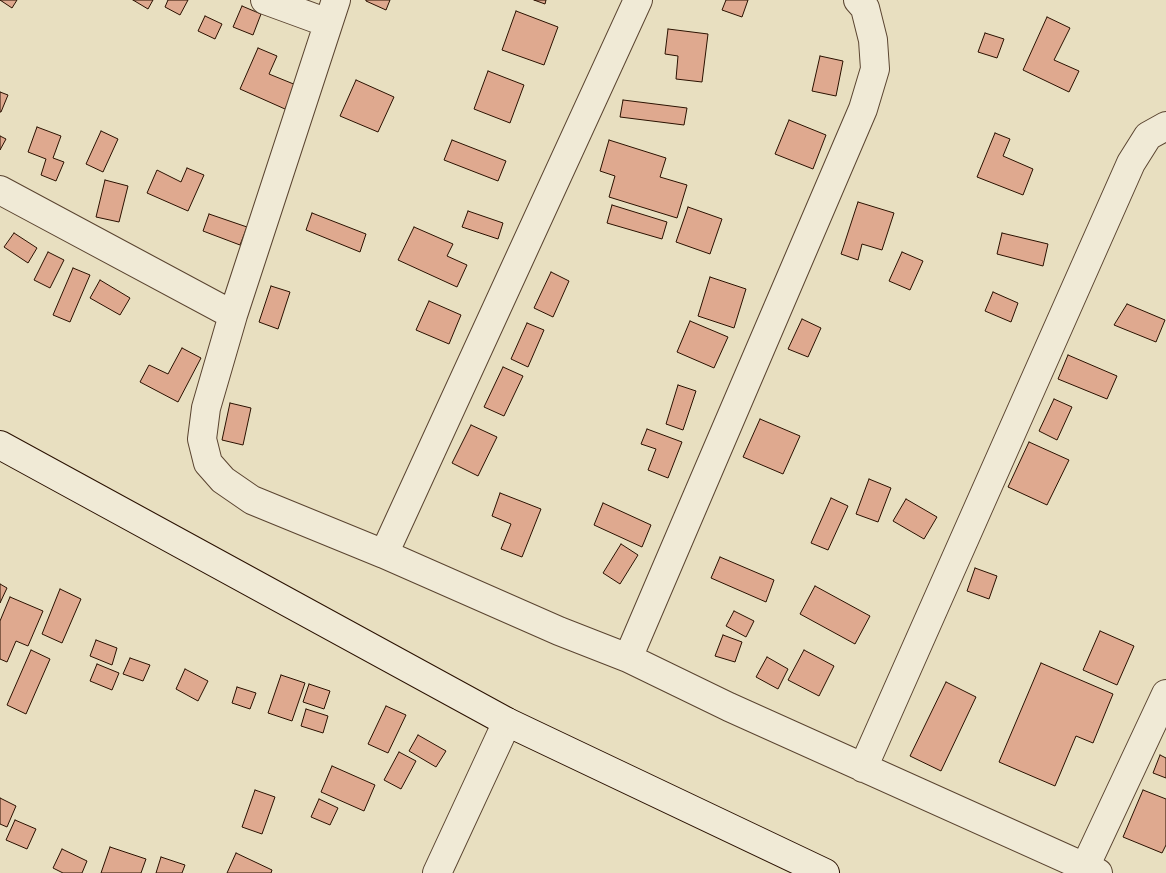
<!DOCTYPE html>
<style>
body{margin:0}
canvas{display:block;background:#e8dfc0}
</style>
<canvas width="1166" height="873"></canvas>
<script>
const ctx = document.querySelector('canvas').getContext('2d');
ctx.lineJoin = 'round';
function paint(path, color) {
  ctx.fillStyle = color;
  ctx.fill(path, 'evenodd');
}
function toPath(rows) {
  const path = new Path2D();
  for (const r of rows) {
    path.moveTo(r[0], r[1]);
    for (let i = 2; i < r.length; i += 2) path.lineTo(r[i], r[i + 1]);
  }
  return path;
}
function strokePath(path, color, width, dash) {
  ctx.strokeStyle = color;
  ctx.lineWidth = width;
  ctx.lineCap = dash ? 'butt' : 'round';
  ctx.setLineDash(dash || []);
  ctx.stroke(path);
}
const building = toPath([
 [0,0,17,0,12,8,0,0],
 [133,0,153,0,148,9,133,0],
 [168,0,188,0,180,15,165,7,168,0],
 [366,0,390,0,386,10,366,1,366,0],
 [534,0,546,0,545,4,534,0],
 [726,0,748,0,742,17,722,10,726,0],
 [242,6,261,14,253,35,233,27,242,6],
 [516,11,558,27,544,65,502,50,516,11],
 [205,16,222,24,215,39,198,31,205,16],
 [1047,17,1070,28,1054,60,1079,71,1069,92,1023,70,1047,17],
 [668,29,708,34,702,82,676,79,678,56,665,54,668,29],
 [985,33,1004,39,997,58,978,52,985,33],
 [258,48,277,56,269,74,296,85,285,109,240,89,258,48],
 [820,56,843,61,836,96,812,91,820,56],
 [488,71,524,85,510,123,474,109,488,71],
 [356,80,394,97,378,132,340,116,356,80],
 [0,92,8,95,1,112,0,112,0,92],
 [623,100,687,108,684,125,620,117,623,100],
 [789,120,826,135,813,169,775,154,789,120],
 [37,127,61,136,53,158,64,162,56,181,41,175,46,159,28,152,37,127],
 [101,131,118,139,103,172,86,164,101,131],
 [995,133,1010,139,1003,156,1033,169,1023,195,977,177,995,133],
 [0,136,6,139,0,150,0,136],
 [452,140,506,161,498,181,444,160,452,140],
 [609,140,666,158,660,177,687,185,677,218,609,197,615,176,600,171,609,140],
 [187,168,204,175,188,211,147,193,157,170,181,182,187,168],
 [105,180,128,186,119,222,96,217,105,180],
 [858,202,894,213,882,250,862,244,858,260,841,254,858,202],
 [612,205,667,222,662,239,607,223,612,205],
 [688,207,722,219,710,254,676,242,688,207],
 [468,211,503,223,498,239,462,227,468,211],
 [312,213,366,234,360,252,306,230,312,213],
 [209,214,247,227,240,245,203,231,209,214],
 [414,227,453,244,447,256,467,265,457,287,398,260,414,227],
 [14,233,37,248,28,263,4,247,14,233],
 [1002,233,1048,244,1043,266,997,254,1002,233],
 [48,252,64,260,50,288,34,280,48,252],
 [902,252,923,261,910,290,889,281,902,252],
 [73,268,90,275,70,322,53,315,73,268],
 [551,272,569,281,553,317,534,308,551,272],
 [710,277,746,289,734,328,698,316,710,277],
 [100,280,130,298,120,315,90,298,100,280],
 [271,286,290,292,278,329,259,322,271,286],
 [993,292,1018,303,1011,322,985,311,993,292],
 [429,301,461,315,449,344,416,330,429,301],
 [1127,304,1165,320,1156,342,1114,325,1127,304],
 [802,319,821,328,808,357,788,349,802,319],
 [690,321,728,337,714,368,677,352,690,321],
 [527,323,544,330,528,367,511,359,527,323],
 [182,348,201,358,178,402,140,382,149,365,168,374,182,348],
 [1068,355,1117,376,1107,399,1058,379,1068,355],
 [503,367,523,376,504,416,484,407,503,367],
 [678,385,696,391,683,430,666,424,678,385],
 [1054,399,1072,407,1057,440,1039,431,1054,399],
 [230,403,251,408,243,445,222,440,230,403],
 [760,419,800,436,783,474,743,457,760,419],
 [471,425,497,437,478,476,452,463,471,425],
 [647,429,682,442,668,478,648,470,656,449,641,444,647,429],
 [1029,442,1069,460,1047,505,1008,487,1029,442],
 [869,479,891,488,878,522,856,514,869,479],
 [500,493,541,509,522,557,501,549,511,524,492,516,500,493],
 [831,498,848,506,828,550,811,543,831,498],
 [906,499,937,517,924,539,893,521,906,499],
 [603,503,651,525,642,547,594,525,603,503],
 [621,544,638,555,620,584,603,573,621,544],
 [720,557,774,580,766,602,711,578,720,557],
 [975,568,997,576,989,599,967,591,975,568],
 [0,584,7,588,0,603,0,584],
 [815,586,870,616,855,644,800,614,815,586],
 [60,589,81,599,62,643,42,634,60,589],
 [10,597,43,611,28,646,16,641,7,662,0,659,0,621,10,597],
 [734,611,754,621,746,637,726,626,734,611],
 [1100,631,1134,646,1117,685,1083,670,1100,631],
 [723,635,742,642,735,662,715,656,723,635],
 [96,640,117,648,112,665,90,656,96,640],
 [31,650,50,659,26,714,7,705,31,650],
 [804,650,834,666,819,696,788,680,804,650],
 [767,657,788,669,778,689,756,677,767,657],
 [130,658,150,665,143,681,123,674,130,658],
 [1041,663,1113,694,1093,743,1076,736,1055,786,999,762,1041,663],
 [97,664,119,673,112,690,90,681,97,664],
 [185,669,208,681,198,701,176,689,185,669],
 [281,675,305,683,292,721,268,713,281,675],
 [946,682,976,697,941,771,910,756,946,682],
 [309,684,330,691,324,709,303,702,309,684],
 [237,687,256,693,250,709,232,703,237,687],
 [386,706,406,715,388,753,368,744,386,706],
 [306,709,328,716,323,733,301,726,306,709],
 [418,735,446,751,436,767,409,751,418,735],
 [399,752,416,761,401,789,384,780,399,752],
 [1160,755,1166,758,1166,778,1153,773,1160,755],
 [332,766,375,785,364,811,321,792,332,766],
 [255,790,275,797,262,834,242,827,255,790],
 [1143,790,1166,799,1166,845,1162,853,1123,837,1143,790],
 [0,798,16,806,7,827,0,824,0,798],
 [319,799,338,808,330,825,311,817,319,799],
 [15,820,36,829,27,849,6,840,15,820],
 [110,847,146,859,141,873,101,873,110,847],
 [62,849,87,861,82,873,63,873,53,868,62,849],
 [236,853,272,870,271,873,227,873,236,853],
 [161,857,185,865,182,873,156,873,161,857]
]);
paint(building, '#dfa98f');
strokePath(building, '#2a1100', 1);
const minor = toPath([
 [265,0,328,23],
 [336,0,233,315,206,408,202,439,208,463,223,480,252,500,384,554,559,631,628,658,729,707,1098,873],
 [0,190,233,315],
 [384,554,638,0],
 [628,658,863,109,875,69,873,40,865,8,858,0],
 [863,768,1131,163,1148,136,1166,126],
 [1085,867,1166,694],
 [437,873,507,722]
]);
const secondary = toPath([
 [0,445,507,722,825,873]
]);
strokePath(minor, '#5a4430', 30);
strokePath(secondary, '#2a1100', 30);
strokePath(minor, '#f0ead6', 28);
strokePath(secondary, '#f0ead6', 28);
</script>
